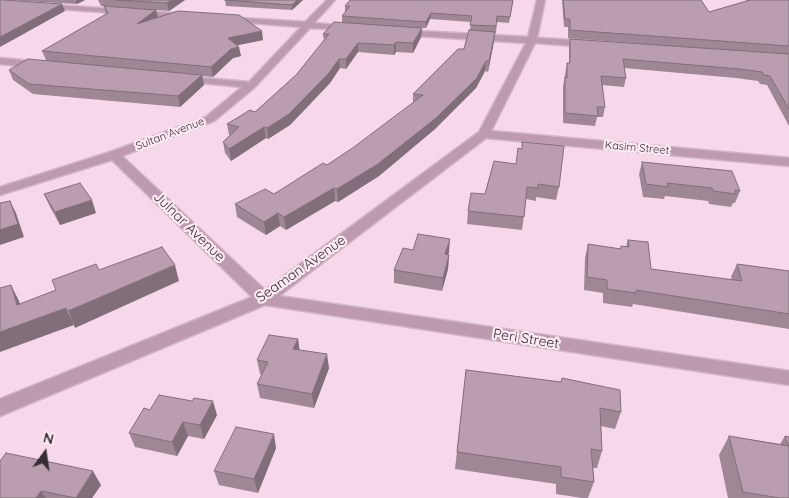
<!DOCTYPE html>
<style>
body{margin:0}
#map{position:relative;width:789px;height:498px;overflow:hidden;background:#f6d8ea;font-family:Quicksand,sans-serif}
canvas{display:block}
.north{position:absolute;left:20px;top:428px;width:50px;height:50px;-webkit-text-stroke:4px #fbe9f4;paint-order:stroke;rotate:14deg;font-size:14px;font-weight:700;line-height:20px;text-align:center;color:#392d34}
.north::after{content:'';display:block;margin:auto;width:18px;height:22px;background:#392d34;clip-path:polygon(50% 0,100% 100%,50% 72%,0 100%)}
</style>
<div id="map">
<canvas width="789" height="498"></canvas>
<div class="north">N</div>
</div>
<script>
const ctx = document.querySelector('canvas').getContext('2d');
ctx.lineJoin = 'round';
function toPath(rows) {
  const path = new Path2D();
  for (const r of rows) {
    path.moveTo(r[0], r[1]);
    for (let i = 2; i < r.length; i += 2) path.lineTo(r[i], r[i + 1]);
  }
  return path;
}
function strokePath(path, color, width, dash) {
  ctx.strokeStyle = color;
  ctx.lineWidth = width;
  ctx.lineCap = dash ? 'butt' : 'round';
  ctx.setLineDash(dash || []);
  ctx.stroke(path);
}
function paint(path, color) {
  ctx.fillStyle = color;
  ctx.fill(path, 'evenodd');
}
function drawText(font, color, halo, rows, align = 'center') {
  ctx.font = font + ' Quicksand,sans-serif';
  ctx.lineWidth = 4.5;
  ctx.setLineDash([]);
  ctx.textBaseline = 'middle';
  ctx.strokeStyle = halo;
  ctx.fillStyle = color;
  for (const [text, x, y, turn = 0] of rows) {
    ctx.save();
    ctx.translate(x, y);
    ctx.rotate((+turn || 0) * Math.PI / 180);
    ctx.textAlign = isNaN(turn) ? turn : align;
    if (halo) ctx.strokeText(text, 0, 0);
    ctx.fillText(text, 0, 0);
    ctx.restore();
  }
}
const minor = toPath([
 [327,0,335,0,314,23,350,26,353,26,353,30,310,28,255,87,214,121,122,156,265,290,479,132,526,43,403,35,399,32,400,30,528,37,537,0,545,0,537,38,590,41,594,44,590,47,535,43,491,131,789,158,789,166,486,138,279,296,789,371,789,385,265,305,0,416,0,399,252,297,112,160,0,195,0,187,110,152,206,117,242,87,183,81,180,80,180,76,249,82,301,27,226,21,222,19,223,17,305,22,327,0],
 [41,4,186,14,190,16,186,18,44,8,40,6,41,4],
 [0,58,41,62,46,65,41,68,0,64,0,58]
]);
strokePath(minor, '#d0b6c6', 3);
paint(minor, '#be9ab0');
paint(toPath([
 [5,0,85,0,77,4],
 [98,0,185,0,169,11,156,10,158,17,263,40,238,45,241,56,233,58,213,77,202,76,204,85,180,107,33,94,13,80,9,70,46,60,42,51,106,14,104,6,101,6],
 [225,0,303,0,292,10,226,6],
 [513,0,509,23,497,22,496,33,495,33,488,72,485,71,476,88,435,129,379,176,338,202,335,201,286,230,280,226,266,235,237,217,235,204,274,194,327,165,354,147,413,103,413,94,464,49,470,30,471,22,430,19,426,28,422,28,421,37,413,53,396,52,394,55,358,52,346,69,340,68,330,83,290,125,268,139,266,138,231,161,225,153,223,142,230,135,229,135,227,124,255,112,296,75,324,41,323,34,342,22,342,16,345,12,345,6],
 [562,0,701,0,709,12,747,1,746,0,789,0,789,126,767,85,760,84,758,81,736,78,624,68,626,78,624,87,602,85,605,107,603,117,597,117,595,126,563,123,563,87,567,63,569,63,569,47,570,39,645,44,568,38,568,27,564,27],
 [494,161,559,187,556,200,536,197,536,201,526,199,522,230,467,224,468,211,485,194],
 [642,162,740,191,735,203,733,203,731,207,709,204,708,201,665,196,664,199,643,197,639,174],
 [44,194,96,213,60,225,50,207],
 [628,240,651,269,732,280,731,277,737,264,789,271,789,329,633,304,632,307,603,303,603,293,584,290,585,258,588,244,620,249,621,246,626,247],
 [413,250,449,252,448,255,449,255,448,269,442,291,394,283,394,270],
 [298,339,299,350,329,368,314,408,260,398,257,384,262,375,260,374,257,360],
 [466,370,561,382,562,378,621,412,615,429,601,426,602,451,597,468,593,468,594,482,588,498,582,498,556,494,556,484,455,469],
 [150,410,217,415,204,439,188,436,177,456,135,447,129,433],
 [729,436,780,444,785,436,789,437,789,498,728,498,719,455],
 [276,448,258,493,219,485,214,471],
 [0,461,101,485,92,498,0,498]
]), '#a08796');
paint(toPath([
 [76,0,85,0,77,4],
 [172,0,185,0,169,11,167,3],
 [297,0,303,0,292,10,292,5],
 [62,4,65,11,0,47,0,37],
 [156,10,158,18,137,24],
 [431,13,430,19,426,28,426,22],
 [422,28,421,37,413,53,413,43],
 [262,31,263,40,229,47,228,38],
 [495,32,494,42,488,72,489,61],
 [396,42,396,52,394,55,394,45],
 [358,43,358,52,346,69,346,59],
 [239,47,241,56,233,58,213,77,211,67,231,49],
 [339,59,340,68,330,83,290,125,268,139,267,128],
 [486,61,485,71,476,88,435,129,379,176,338,202,337,189],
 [202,75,204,85,180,107,178,96],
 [264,127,266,138,231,161,229,149],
 [334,188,335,201,286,230,284,217],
 [92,200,96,213,60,225,55,212],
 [10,201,16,213,24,237,0,245,0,230],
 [278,213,280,226,266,235,264,222],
 [450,239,449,252,444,268,445,254],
 [449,255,448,269,442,291,443,278],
 [175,265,179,281,75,328,68,311],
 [11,285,19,301,26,322,17,305],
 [66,308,74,325,0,352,0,332],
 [298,339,300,353,293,349],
 [327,354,329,368,314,408,312,394],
 [213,401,217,415,204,439,200,425],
 [183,422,188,436,177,456,172,442],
 [274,434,276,448,258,493,254,479],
 [93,471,101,485,92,498,76,498],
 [41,491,46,498,36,498]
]), '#826e7a');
const building = toPath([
 [0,0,3,0,62,4,0,37,0,0],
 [116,0,172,0,167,3,116,0],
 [225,0,297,0,292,5,225,0],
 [350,0,513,0,510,17,497,16,496,26,470,25,472,16,431,13,426,22,342,16,350,6,345,6,350,0],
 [563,0,701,0,709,12,750,0,789,0,789,46,570,30,570,19,565,19,563,0],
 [104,6,156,10,137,24,178,11,239,15,262,31,228,38,239,47,231,49,211,67,42,51,108,13,104,6],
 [334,22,422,28,413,43,396,42,394,45,358,43,346,59,339,59,329,73,289,114,267,128,264,127,229,149,223,142,239,127,227,124,250,110,255,112,296,75,329,34,323,34,334,22],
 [469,30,495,32,489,61,486,61,477,78,436,118,378,164,337,189,334,188,284,217,278,213,264,222,235,204,265,189,274,194,323,163,327,165,354,147,423,95,413,94,458,49,464,49,469,30],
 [570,39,789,54,789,109,770,76,764,75,762,72,739,69,623,59,626,78,601,76,605,107,597,107,598,116,565,113,565,77,567,78,567,63,570,63,570,39],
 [28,59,202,75,178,96,29,84,9,70,28,59],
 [522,142,564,146,559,187,538,184,538,188,527,187,524,217,468,211,471,193,485,194,494,161,516,164,518,148,522,149,522,142],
 [642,162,732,171,740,191,735,190,736,194,713,191,712,188,667,183,668,187,646,184,642,162],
 [80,183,92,200,55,212,44,194,80,183],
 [10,201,18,224,0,230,0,203,10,201],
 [418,234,450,239,445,254,449,255,443,278,394,270,403,248,413,250,418,234],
 [628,240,648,242,651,269,742,281,737,264,789,271,789,314,636,290,636,293,607,289,607,280,587,277,588,244,621,249,621,246,629,247,628,240],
 [162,247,175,265,68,311,66,308,0,332,0,288,11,285,17,305,56,290,52,280,96,264,99,270,162,247],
 [269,335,298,339,293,349,327,354,312,394,257,384,268,362,257,360,269,335],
 [466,370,561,382,562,378,620,390,621,412,600,408,602,451,591,449,594,482,561,477,561,467,457,452,466,370],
 [159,395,192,401,194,398,213,401,200,425,183,422,172,442,129,433,144,408,150,410,159,395],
 [236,427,274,434,254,479,214,471,236,427],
 [729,436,788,446,785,436,789,437,789,498,780,498,743,492,729,436],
 [6,453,93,471,76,498,41,491,36,498,0,498,0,461,6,453]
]);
paint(building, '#ba9daf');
strokePath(building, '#826e7a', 1);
drawText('11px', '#392d34', '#fbe9f4', [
 ["Sultan Avenue",170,134,-21],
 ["Kasim Street",637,148,5]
]);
drawText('14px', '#392d34', '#fbe9f4', [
 ["Julnar Avenue",189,227,44],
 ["Seaman Avenue",301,269,-35],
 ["Peri Street",526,339,9]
]);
</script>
